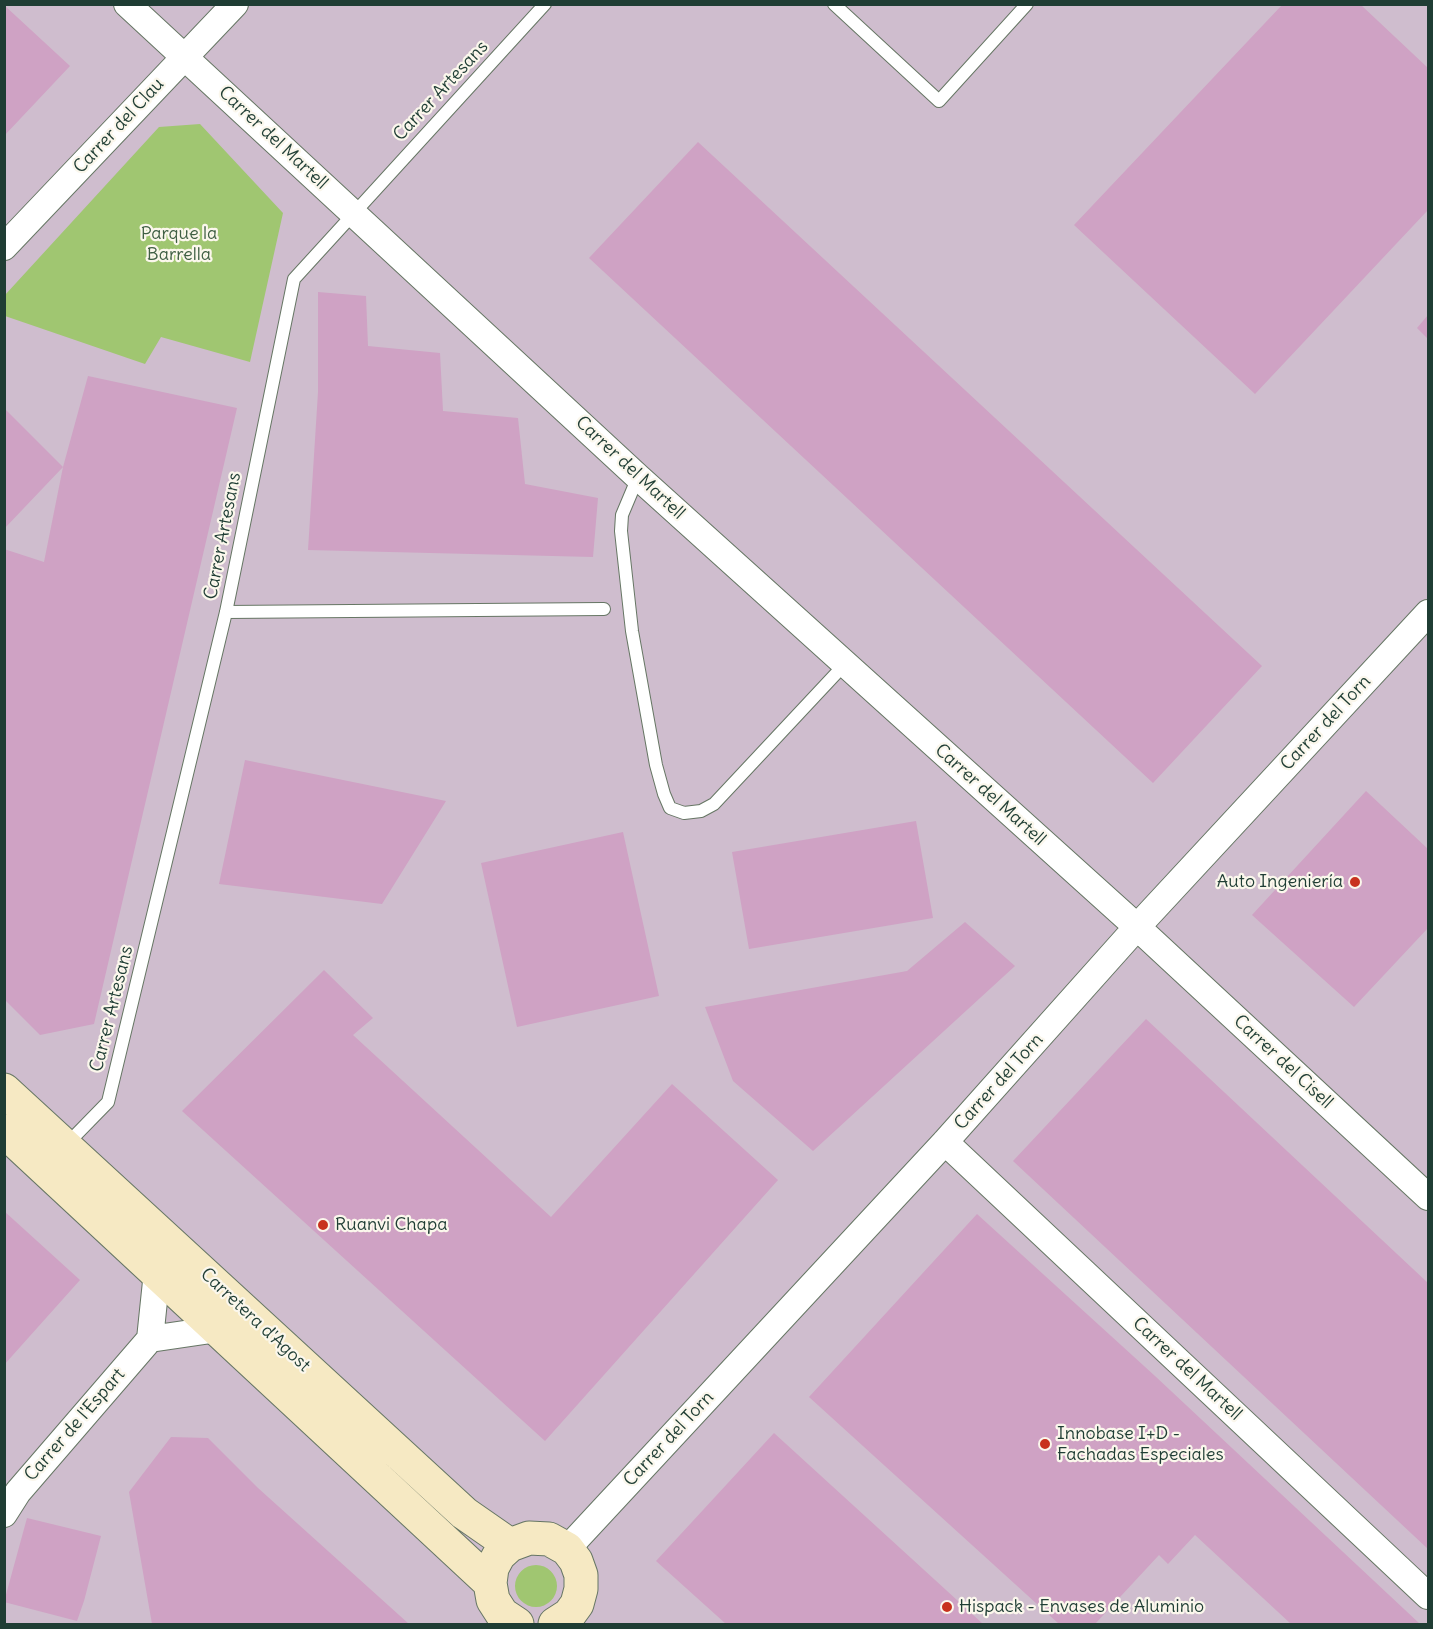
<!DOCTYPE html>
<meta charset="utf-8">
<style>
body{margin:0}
#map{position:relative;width:1433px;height:1629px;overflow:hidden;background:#eae1bd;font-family:Delius,sans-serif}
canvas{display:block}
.frame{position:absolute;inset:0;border:6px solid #1f3d34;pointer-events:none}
</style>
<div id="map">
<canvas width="1433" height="1629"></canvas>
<div class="frame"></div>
</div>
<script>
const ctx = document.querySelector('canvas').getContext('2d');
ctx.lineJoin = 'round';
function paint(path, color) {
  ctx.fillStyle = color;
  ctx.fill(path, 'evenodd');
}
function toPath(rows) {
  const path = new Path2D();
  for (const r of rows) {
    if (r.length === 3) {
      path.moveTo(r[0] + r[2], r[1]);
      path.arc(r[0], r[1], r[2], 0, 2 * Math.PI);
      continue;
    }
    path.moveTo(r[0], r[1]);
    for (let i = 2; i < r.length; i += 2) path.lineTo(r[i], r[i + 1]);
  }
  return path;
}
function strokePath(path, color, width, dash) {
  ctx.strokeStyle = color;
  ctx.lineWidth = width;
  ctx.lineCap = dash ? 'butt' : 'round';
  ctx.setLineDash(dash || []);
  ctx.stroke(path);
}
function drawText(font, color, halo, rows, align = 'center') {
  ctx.font = font + ' Delius,sans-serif';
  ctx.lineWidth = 4.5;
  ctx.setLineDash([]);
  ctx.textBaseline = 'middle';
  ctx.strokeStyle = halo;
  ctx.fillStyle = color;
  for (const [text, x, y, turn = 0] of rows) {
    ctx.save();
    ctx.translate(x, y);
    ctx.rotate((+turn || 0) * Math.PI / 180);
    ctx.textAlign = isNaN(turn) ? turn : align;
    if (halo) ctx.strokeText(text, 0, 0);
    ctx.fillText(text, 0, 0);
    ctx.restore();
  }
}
paint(toPath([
 [5,5,1428,5,1428,1624,5,1624]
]), '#cfbdce');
paint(toPath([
 [200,124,283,213,250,362,161,337,145,364,5,316,5,295,159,127],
 [536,1586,21]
]), '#a0c671');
paint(toPath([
 [4,5,70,66,4,136],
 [1282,5,1361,5,1428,68,1428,210,1255,394,1074,225],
 [698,142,1262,666,1153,783,589,258],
 [318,292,366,296,368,346,440,353,443,411,518,418,525,484,598,498,593,557,308,550,318,392],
 [1428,315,1428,339,1417,328],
 [88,376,237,408,94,1024,40,1035,4,999,4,549,44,562,63,467],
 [4,408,63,467,4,529],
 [245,760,446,801,382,904,219,884],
 [1366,791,1428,849,1428,928,1354,1007,1252,915],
 [916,821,933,918,749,949,732,852],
 [623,832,659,996,517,1027,481,863],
 [965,922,1015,966,813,1151,733,1081,705,1007,907,971],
 [324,970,373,1018,353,1035,551,1217,672,1084,778,1180,545,1441,182,1111],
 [1146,1019,1428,1283,1428,1549,1013,1161],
 [4,1211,80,1280,4,1365],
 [977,1214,1155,1376,1420,1624,1291,1624,1195,1535,1168,1564,1159,1555,1095,1624,1059,1624,809,1397],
 [774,1433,946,1590,983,1624,726,1624,656,1561],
 [171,1437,208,1438,258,1488,409,1624,152,1624,129,1492],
 [27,1518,101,1536,84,1601,77,1621,4,1602]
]), '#cfa2c4');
const lane = toPath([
 [834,4,939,101,1027,4],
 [638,477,622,515,621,531,632,631,656,765,664,794,670,808,684,813,701,811,714,804,845,664],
 [226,612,604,609],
 [67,1144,108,1102,226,612,294,279,545,4]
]);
const street = toPath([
 [127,4,638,477,1137,927,1428,1197],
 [4,247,235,4],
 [945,1142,1428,1596],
 [150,1339,218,1329],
 [4,1514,18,1492,150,1339,157,1272],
 [567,1549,945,1142,1137,927,1428,613]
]);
const secondary = toPath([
 [4,1090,464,1513,510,1545],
 [4,1131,490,1583],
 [517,1624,502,1614,493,1600,490,1583,492,1568,499,1555,510,1545,529,1538,549,1539,567,1549,576,1561,581,1575,581,1589,577,1604,569,1615,555,1624]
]);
strokePath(lane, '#667664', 14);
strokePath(street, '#667664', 28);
strokePath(secondary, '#667664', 35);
strokePath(lane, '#fff', 12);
strokePath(street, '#fff', 26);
strokePath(secondary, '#f6e9c3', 33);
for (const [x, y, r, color] of [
 [1355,882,6,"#c8321e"],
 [323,1225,6,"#c8321e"],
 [1045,1444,6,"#c8321e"],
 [947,1607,6,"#c8321e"]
]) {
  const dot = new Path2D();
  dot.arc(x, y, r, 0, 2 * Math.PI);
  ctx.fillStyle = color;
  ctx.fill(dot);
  strokePath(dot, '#fbf7ec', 2);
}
drawText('18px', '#1f3d34', '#fbf7ec', [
 ["Carrer Artesans",441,91,-47],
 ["Carrer del Clau",119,126,-47],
 ["Carrer del Martell",273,138,43],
 ["Carrer del Martell",630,468,43],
 ["Carrer Artesans",223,536,-79],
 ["Carrer del Torn",1326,723,-47],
 ["Carrer del Martell",990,795,42],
 ["Carrer Artesans",112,1009,-76],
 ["Carrer del Cisell",1283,1062,43],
 ["Carrer del Torn",999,1082,-48],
 ["Carretera d'Agost",255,1320,43],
 ["Carrer del Martell",1187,1369,43],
 ["Carrer de l'Espart",75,1425,-49],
 ["Carrer del Torn",669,1439,-47]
]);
drawText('18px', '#3f5f43', '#fbf7ec', [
 ["Parque la",179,234],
 ["Barrella",179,255]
]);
drawText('18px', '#1f3d34', '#fbf7ec', [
 ["Auto Ingeniería",1343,882,"right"],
 ["Ruanvi Chapa",335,1225],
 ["Innobase I+D -",1057,1434],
 ["Fachadas Especiales",1057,1455],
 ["Hispack - Envases de Aluminio",959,1607]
], 'left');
</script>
